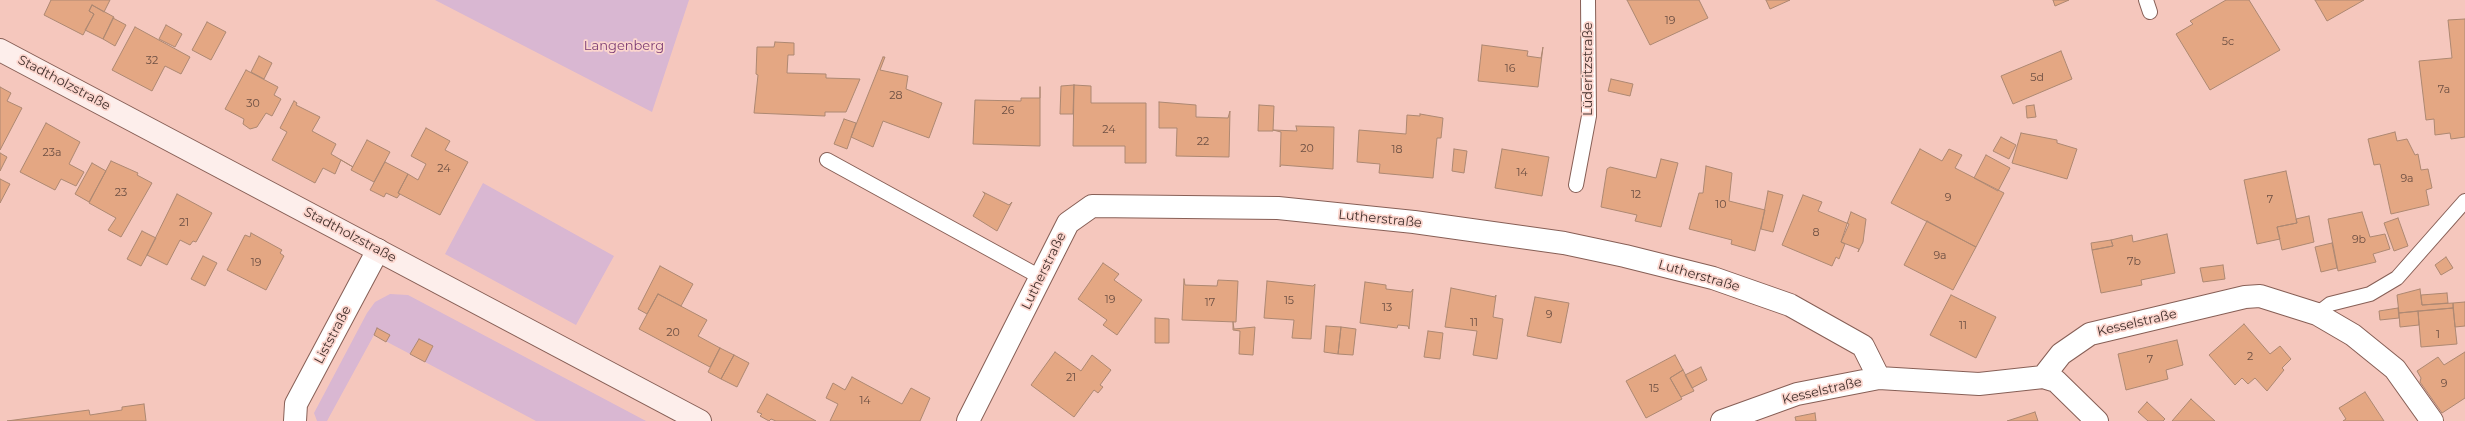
<!DOCTYPE html>
<meta charset="utf-8">
<style>
body{margin:0}
canvas{display:block;background:#f5c7bd}
</style>
<canvas width="2465" height="421"></canvas>
<script>
const ctx = document.querySelector('canvas').getContext('2d');
ctx.lineJoin = 'round';
function paint(path, color) {
  ctx.fillStyle = color;
  ctx.fill(path, 'evenodd');
}
function toPath(rows) {
  const path = new Path2D();
  for (const r of rows) {
    path.moveTo(r[0], r[1]);
    for (let i = 2; i < r.length; i += 2) path.lineTo(r[i], r[i + 1]);
  }
  return path;
}
function strokePath(path, color, width, dash) {
  ctx.strokeStyle = color;
  ctx.lineWidth = width;
  ctx.lineCap = dash ? 'butt' : 'round';
  ctx.setLineDash(dash || []);
  ctx.stroke(path);
}
function drawText(font, color, halo, rows, align = 'center') {
  ctx.font = font + ' Montserrat,sans-serif';
  ctx.lineWidth = 3.5;
  ctx.setLineDash([]);
  ctx.textBaseline = 'middle';
  ctx.strokeStyle = halo;
  ctx.fillStyle = color;
  for (const [text, x, y, turn = 0] of rows) {
    ctx.save();
    ctx.translate(x, y);
    ctx.rotate((+turn || 0) * Math.PI / 180);
    ctx.textAlign = isNaN(turn) ? turn : align;
    if (halo) ctx.strokeText(text, 0, 0);
    ctx.fillText(text, 0, 0);
    ctx.restore();
  }
}
paint(toPath([
 [435,0,689,0,652,112],
 [483,183,614,256,576,325,445,254],
 [390,294,408,295,646,421,536,421,425,362,433,346,419,339,410,354,374,335,327,421,317,421,314,413,367,313,375,302]
]), '#d9b7d2');
const building = toPath([
 [51,0,110,0,104,12,92,5,89,11,94,14,83,35,44,15,51,0],
 [1627,0,1699,0,1708,18,1650,45,1627,0],
 [1766,0,1790,0,1770,9,1766,0],
 [2053,0,2069,0,2055,6,2053,0],
 [2226,0,2249,0,2280,50,2210,90,2176,34,2193,24,2190,21,2226,0],
 [2315,0,2364,0,2327,21,2315,0],
 [92,5,114,17,103,39,85,30,94,14,89,11,92,5],
 [113,18,126,25,115,46,103,39,113,18],
 [2465,19,2465,137,2451,139,2450,133,2435,135,2434,119,2426,120,2419,61,2452,58,2448,20,2465,19],
 [207,22,226,32,211,60,192,50,207,22],
 [166,25,182,34,175,47,159,39,166,25],
 [135,27,190,57,181,74,165,66,152,91,112,70,135,27],
 [775,42,794,43,794,55,788,55,787,73,826,74,826,78,860,79,846,112,825,112,825,116,754,113,758,75,756,74,757,47,774,47,775,42],
 [1482,45,1528,51,1527,56,1541,58,1543,47,1538,87,1478,81,1482,45],
 [2061,51,2072,79,2013,104,2001,76,2061,51],
 [259,56,272,63,264,79,251,72,259,56],
 [883,57,885,57,880,70,908,76,906,89,942,103,929,138,883,121,873,147,851,137,883,57],
 [246,70,278,87,274,95,281,99,272,116,266,113,257,127,250,129,243,124,244,119,225,109,246,70],
 [1611,79,1633,84,1630,96,1608,91,1611,79],
 [1074,85,1091,86,1091,103,1146,103,1146,163,1125,163,1125,146,1073,146,1074,85],
 [1074,85,1073,114,1060,114,1061,86,1074,85],
 [0,87,11,93,7,101,22,108,0,150,0,87],
 [1040,87,1040,146,973,144,975,100,1021,101,1021,98,1040,98,1040,87],
 [294,101,297,103,296,105,320,117,312,131,336,144,331,154,353,167,341,160,335,174,323,168,315,183,272,160,287,132,280,128,294,101],
 [1159,102,1196,105,1196,117,1228,118,1230,111,1229,157,1176,156,1177,128,1159,128,1159,102],
 [1259,105,1274,106,1273,131,1258,131,1259,105],
 [2034,105,2036,117,2027,118,2026,106,2034,105],
 [1420,114,1443,118,1441,138,1437,138,1433,178,1379,173,1380,164,1357,162,1359,130,1406,134,1407,115,1420,116,1420,114],
 [844,119,856,123,847,149,834,144,844,119],
 [46,123,80,142,69,164,84,172,76,186,61,179,55,190,20,172,46,123],
 [1296,126,1334,127,1333,169,1281,165,1280,167,1281,132,1273,130,1297,131,1296,126],
 [426,128,450,141,445,150,468,162,440,215,398,193,408,174,418,180,426,164,411,156,426,128],
 [2395,132,2397,141,2407,139,2415,155,2418,154,2421,170,2428,169,2432,188,2426,190,2429,205,2391,214,2380,164,2374,165,2368,139,2395,132],
 [2021,133,2057,140,2057,143,2077,149,2067,179,2012,163,2021,133],
 [2001,137,2016,145,2009,159,1993,151,2001,137],
 [367,140,390,152,374,182,351,170,367,140],
 [1454,149,1467,151,1464,173,1452,171,1454,149],
 [1502,149,1549,157,1542,196,1495,188,1502,149],
 [1920,149,1942,161,1949,149,1962,155,1955,168,2004,193,1976,247,1891,203,1920,149],
 [0,153,7,157,0,171,0,153],
 [1986,155,2010,168,1998,191,1974,178,1986,155],
 [1661,159,1678,163,1661,227,1635,221,1637,215,1601,207,1607,169,1610,167,1656,178,1661,159],
 [111,161,138,173,137,175,152,183,121,237,108,230,116,218,89,203,111,161],
 [385,162,408,174,398,193,400,194,397,198,386,193,384,197,370,190,385,162],
 [92,163,106,171,89,202,75,194,92,163],
 [1706,166,1732,173,1729,201,1765,210,1755,251,1731,244,1732,240,1689,229,1699,193,1703,193,1706,166],
 [2286,171,2297,223,2277,227,2280,239,2257,244,2244,180,2286,171],
 [0,179,10,184,0,203,0,179],
 [1768,191,1783,195,1773,232,1761,229,1768,191],
 [983,192,1009,205,1012,202,997,231,973,216,985,194,983,192],
 [177,194,212,213,196,242,193,241,190,245,180,240,167,265,147,255,177,194],
 [1803,195,1822,202,1818,211,1849,224,1841,242,1845,244,1839,259,1836,257,1832,266,1782,245,1803,195],
 [1851,212,1866,219,1863,242,1858,252,1859,249,1841,242,1851,212],
 [2362,212,2370,237,2385,234,2390,249,2373,254,2376,262,2338,271,2328,219,2362,212],
 [2309,216,2314,242,2282,250,2277,227,2297,223,2296,219,2309,216],
 [2398,218,2408,246,2394,251,2384,223,2398,218],
 [1927,221,1976,247,1953,290,1904,265,1927,221],
 [142,231,156,238,141,266,127,259,142,231],
 [251,233,282,250,280,253,284,256,266,290,227,270,245,235,250,237,251,233],
 [2167,234,2175,273,2141,280,2142,285,2101,293,2092,250,2113,246,2111,240,2132,235,2133,242,2167,234],
 [2111,240,2113,246,2092,250,2091,243,2111,240],
 [2332,243,2337,268,2321,272,2315,247,2332,243],
 [203,256,217,263,205,286,191,279,203,256],
 [2446,257,2453,268,2441,275,2435,265,2446,257],
 [1103,263,1119,274,1114,280,1142,300,1117,335,1103,325,1107,320,1078,299,1103,263],
 [2223,265,2225,279,2203,282,2200,268,2223,265],
 [660,266,693,284,681,306,658,294,647,314,638,309,660,266],
 [1184,279,1185,285,1217,286,1218,280,1238,281,1236,322,1182,320,1184,279],
 [1267,281,1313,286,1315,284,1311,339,1292,338,1294,320,1264,318,1267,281],
 [1365,282,1386,285,1386,289,1411,292,1413,289,1409,329,1408,326,1398,325,1397,328,1360,323,1365,282],
 [1451,288,1495,297,1496,295,1493,317,1503,319,1497,359,1473,355,1477,331,1445,327,1451,288],
 [2420,289,2422,305,2453,303,2453,308,2399,313,2397,295,2420,289],
 [2447,293,2448,303,2422,305,2421,295,2447,293],
 [658,294,707,320,698,336,720,348,710,367,639,329,658,294],
 [1951,295,1996,317,1976,358,1930,335,1951,295],
 [1535,297,1569,303,1561,343,1527,336,1535,297],
 [2465,302,2465,326,2455,327,2453,303,2465,302],
 [2398,308,2399,318,2380,320,2379,311,2398,308],
 [2453,308,2457,344,2421,347,2418,311,2453,308],
 [2418,311,2419,325,2400,327,2399,313,2418,311],
 [1155,318,1169,319,1169,343,1155,343,1155,318],
 [1233,322,1234,329,1255,327,1253,355,1239,354,1240,331,1233,330,1233,322],
 [2244,324,2270,354,2280,346,2291,359,2282,368,2284,370,2267,391,2255,378,2248,384,2242,378,2235,385,2209,355,2244,324],
 [1326,326,1341,327,1338,354,1324,352,1326,326],
 [1341,327,1356,329,1353,355,1338,354,1341,327],
 [377,328,390,335,386,342,374,335,377,328],
 [1428,331,1443,333,1440,359,1424,357,1428,331],
 [419,339,433,346,425,362,410,354,419,339],
 [2177,340,2183,365,2166,370,2168,379,2126,390,2118,354,2177,340],
 [720,348,734,355,721,379,708,372,720,348],
 [1055,352,1081,371,1092,355,1111,370,1100,385,1103,387,1098,393,1094,390,1074,417,1031,385,1055,352],
 [2465,352,2465,398,2442,413,2420,382,2421,378,2417,371,2438,357,2444,365,2465,352],
 [734,355,749,363,737,387,721,379,734,355],
 [1675,355,1683,370,1670,378,1682,399,1646,418,1626,381,1675,355],
 [1701,367,1707,380,1692,388,1685,375,1701,367],
 [1683,370,1694,391,1681,397,1670,378,1683,370],
 [852,377,902,404,911,388,930,398,920,421,830,421,838,404,826,398,833,383,845,390,852,377],
 [2365,392,2384,421,2343,421,2346,419,2339,408,2365,392],
 [767,394,816,421,776,421,771,419,769,421,760,416,762,414,757,412,767,394],
 [2191,399,2215,421,2172,421,2191,399],
 [2147,402,2165,419,2163,421,2148,421,2138,412,2147,402],
 [144,404,146,421,7,421,89,410,90,415,122,410,122,407,144,404],
 [2035,412,2038,421,2007,421,2035,412],
 [1815,413,1816,421,1796,421,1795,417,1815,413]
]);
paint(building, '#e4a783');
strokePath(building, '#ad8872', 1);
const lane = toPath([
 [2146,0,2150,12],
 [827,160,1042,278],
 [1576,185,1589,116,1588,0],
 [2317,314,2330,304,2370,294,2397,278,2465,201]
]);
const street = toPath([
 [2043,377,2056,381,2097,421],
 [295,421,296,404,378,250],
 [968,421,1068,223,1092,206,1278,208,1414,222,1564,243,1625,256,1713,278,1790,305,1863,346,1879,378],
 [1722,421,1797,394,1879,378,1979,384,2043,377,2061,354,2090,334,2245,297,2260,296,2317,314,2353,335,2395,369,2432,421]
]);
const secondary = toPath([
 [0,50,700,421]
]);
strokePath(lane, '#875f56', 16);
strokePath(street, '#875f56', 24);
strokePath(secondary, '#875f56', 24);
strokePath(lane, '#fff', 14);
strokePath(street, '#fff', 22);
strokePath(secondary, '#fdeeeb', 22);
drawText('11px', '#6c4f43', null, [
 ["19",1670,21],
 ["5c",2228,42],
 ["32",152,61],
 ["16",1510,69],
 ["5d",2037,78],
 ["7a",2444,90],
 ["28",896,96],
 ["30",253,104],
 ["26",1008,111],
 ["24",1109,130],
 ["22",1203,142],
 ["20",1307,149],
 ["18",1397,150],
 ["23a",52,153],
 ["24",444,169],
 ["14",1522,173],
 ["9a",2407,179],
 ["23",121,193],
 ["12",1636,195],
 ["9",1948,198],
 ["7",2270,200],
 ["10",1721,205],
 ["21",184,223],
 ["8",1816,233],
 ["9b",2359,240],
 ["9a",1940,256],
 ["7b",2134,262],
 ["19",256,263],
 ["19",1110,300],
 ["15",1289,301],
 ["17",1210,303],
 ["13",1387,308],
 ["9",1549,315],
 ["11",1474,323],
 ["11",1963,326],
 ["20",673,333],
 ["1",2438,335],
 ["2",2250,357],
 ["7",2150,360],
 ["21",1071,378],
 ["9",2444,384],
 ["15",1654,389],
 ["14",865,401]
]);
drawText('13px', '#7c3c74', '#fcd6ce', [
 ["Langenberg",624,46]
]);
drawText('13px', '#44322e', '#fcd6ce', [
 ["Lüderitzstraße",1588,69,-90],
 ["Stadtholzstraße",64,83,28],
 ["Lutherstraße",1380,219,6],
 ["Stadtholzstraße",350,235,28],
 ["Lutherstraße",1044,271,-64],
 ["Lutherstraße",1699,276,16],
 ["Kesselstraße",2137,323,-13],
 ["Liststraße",333,335,-62],
 ["Kesselstraße",1822,391,-13]
]);
</script>
